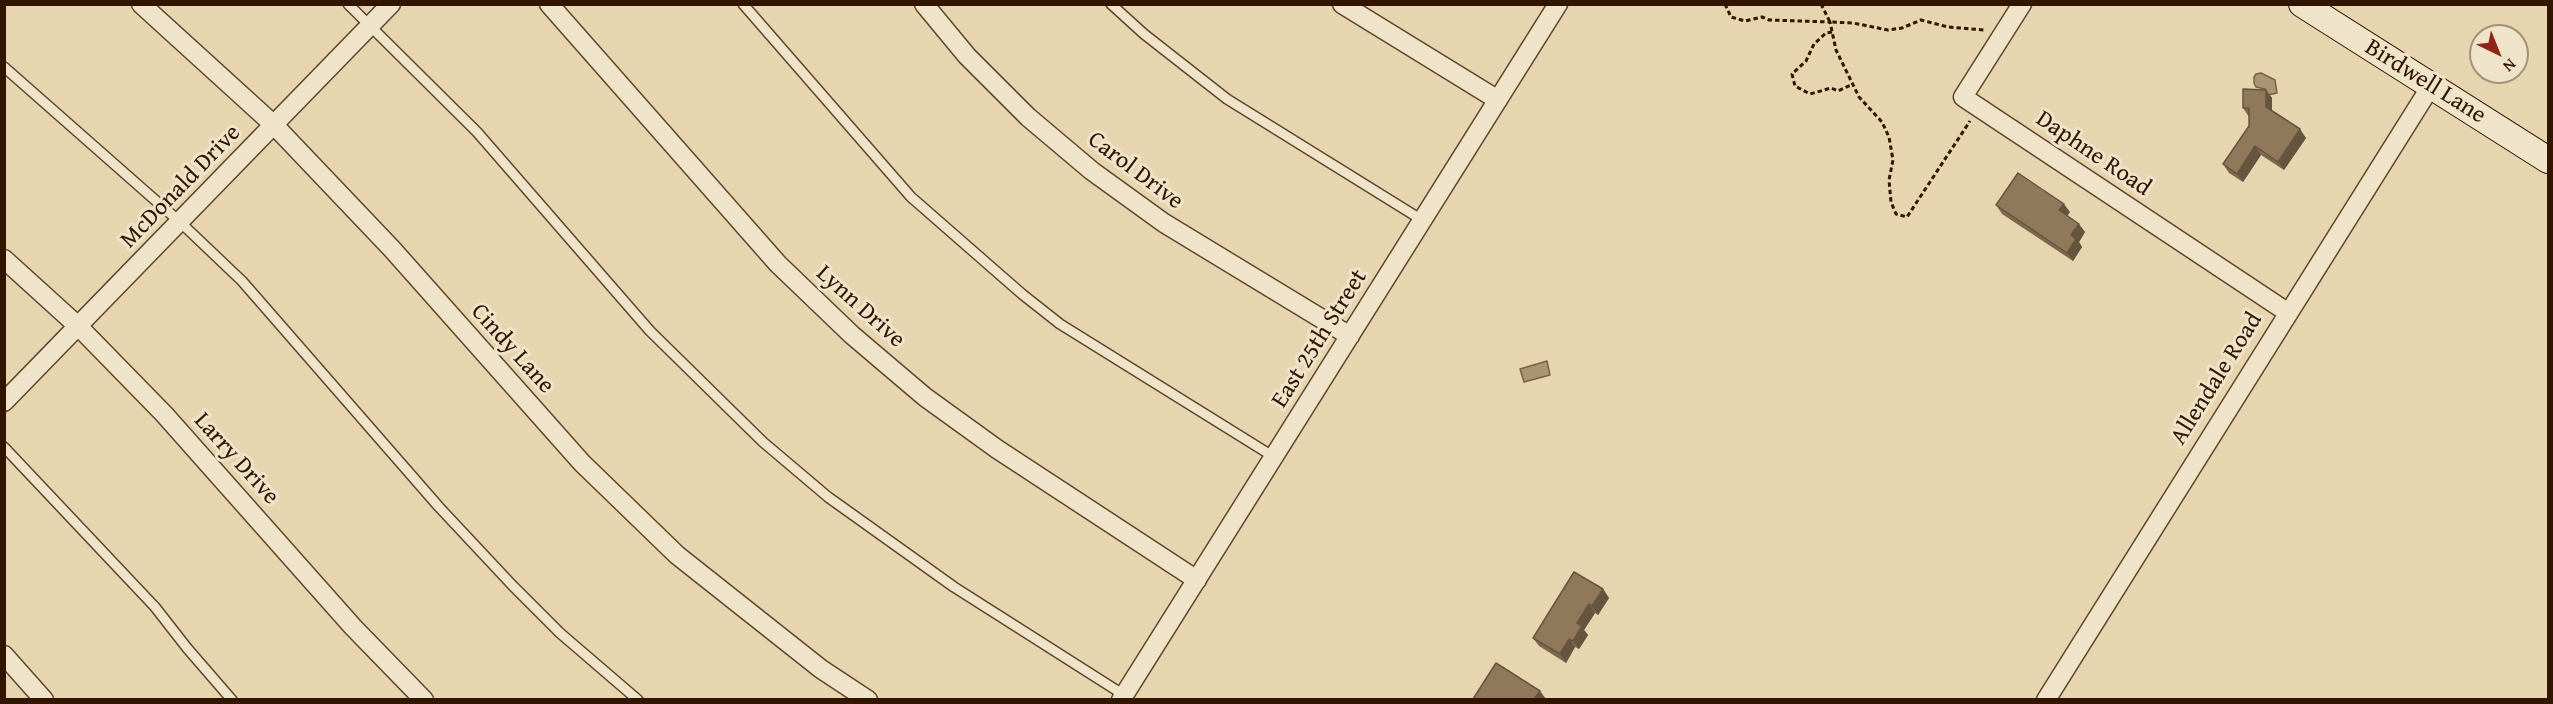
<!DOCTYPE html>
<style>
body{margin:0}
#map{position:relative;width:2553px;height:704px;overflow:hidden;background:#e6d5ae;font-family:"Gentium Book Plus",serif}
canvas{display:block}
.frame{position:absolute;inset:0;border:6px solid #321500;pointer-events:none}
.north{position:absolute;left:2469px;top:24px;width:60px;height:60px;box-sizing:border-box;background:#efe4ca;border:2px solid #a39179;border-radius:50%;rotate:137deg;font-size:16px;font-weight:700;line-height:24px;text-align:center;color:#321500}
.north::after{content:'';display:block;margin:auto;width:21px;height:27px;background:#8f2418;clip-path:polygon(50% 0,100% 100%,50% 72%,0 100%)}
</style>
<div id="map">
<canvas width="2553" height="704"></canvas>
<div class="frame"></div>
<div class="north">N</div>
</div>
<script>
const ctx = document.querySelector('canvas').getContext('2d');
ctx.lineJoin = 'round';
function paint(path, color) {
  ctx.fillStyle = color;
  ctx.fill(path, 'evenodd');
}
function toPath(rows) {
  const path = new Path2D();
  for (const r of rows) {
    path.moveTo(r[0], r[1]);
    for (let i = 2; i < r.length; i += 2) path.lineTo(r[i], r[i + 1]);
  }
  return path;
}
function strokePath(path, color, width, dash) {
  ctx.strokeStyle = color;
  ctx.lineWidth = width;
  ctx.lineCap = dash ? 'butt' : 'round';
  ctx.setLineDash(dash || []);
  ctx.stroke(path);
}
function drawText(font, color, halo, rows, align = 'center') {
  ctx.font = font + ' "Gentium Book Plus",serif';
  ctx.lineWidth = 6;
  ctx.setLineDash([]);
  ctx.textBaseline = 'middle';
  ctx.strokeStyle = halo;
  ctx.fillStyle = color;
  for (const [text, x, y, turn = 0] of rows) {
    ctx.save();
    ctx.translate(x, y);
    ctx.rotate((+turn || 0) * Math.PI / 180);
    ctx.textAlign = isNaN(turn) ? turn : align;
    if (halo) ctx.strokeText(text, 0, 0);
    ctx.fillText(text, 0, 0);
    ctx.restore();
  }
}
const water = toPath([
 [2261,73,2275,80,2277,93,2268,95,2265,89,2256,87,2254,83,2254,77,2256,74,2261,73],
 [1547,361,1550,375,1524,382,1520,369,1547,361]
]);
paint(water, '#a99473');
strokePath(water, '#796145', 1.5);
const lane = toPath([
 [348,4,477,132,650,331,763,442,828,497,954,587,1124,695],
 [743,4,911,197,1022,294,1060,324,1274,457],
 [1111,4,1144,34,1227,99,1422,220],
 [4,67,180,222,242,281,439,507,513,586,560,633,638,700],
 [4,447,155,607,187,648,232,700]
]);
const street = toPath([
 [141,4,274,125,392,249,582,463,677,555,821,669,868,700],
 [549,4,778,264,852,335,925,397,997,449,1197,580],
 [924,4,967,56,1028,117,1092,171,1164,223,1350,336],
 [1342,4,1498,100],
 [2022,4,1963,97,2287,312],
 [4,259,79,327,164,414,353,627,424,700],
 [4,402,391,4],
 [4,655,44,700],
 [1121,700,1558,4],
 [2046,700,2431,86]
]);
const secondary = toPath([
 [2302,4,2548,160]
]);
strokePath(lane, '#5f452c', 12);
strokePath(street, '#5f452c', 21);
strokePath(secondary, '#321500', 28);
strokePath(toPath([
 [1725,4,1731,17,1745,21,1762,17,1769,20,1830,22,1836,50,1859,97,1882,122,1889,137,1893,160,1889,180,1891,202,1896,214,1907,217,1970,121],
 [1821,4,1830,22,1853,23,1888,30,1902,28,1921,20,1948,27,1984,30],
 [1832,32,1826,33,1814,44,1806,61,1792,74,1795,86,1810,94,1831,88,1838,91,1853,84]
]), '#321500', 3, [4.5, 3]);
strokePath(lane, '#efe4ca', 9);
strokePath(street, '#efe4ca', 18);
strokePath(secondary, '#efe4ca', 26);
paint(toPath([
 [2266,90,2272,98,2272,111,2306,138,2284,170,2261,155,2243,182,2229,173,2223,164,2249,126,2249,117,2243,108],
 [1996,205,2070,212,2067,216,2085,232,2079,242,2082,247,2073,261,2002,214],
 [1603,589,1609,598,1598,615,1595,613,1584,630,1588,635,1579,649,1575,647,1566,663,1539,646,1533,638]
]), '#7c684d');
paint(toPath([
 [2266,90,2272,98,2272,115,2266,107],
 [2300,129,2306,138,2284,170,2278,162],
 [2255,146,2261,155,2243,182,2237,174],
 [2064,204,2070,212,2065,219,2059,210],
 [2079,224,2085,232,2079,242,2082,247,2073,261,2067,253,2071,235],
 [1603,589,1609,598,1598,615,1592,606],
 [1589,604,1595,613,1584,630,1588,635,1579,649,1573,641,1577,623],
 [1569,639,1575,647,1566,663,1560,654],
 [1540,691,1546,699,1534,699]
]), '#65553f');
const building = toPath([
 [2243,89,2266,90,2266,107,2300,129,2278,162,2255,146,2237,174,2223,164,2249,126,2249,108,2243,108,2243,89],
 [2018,173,2064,204,2059,210,2079,224,2071,235,2076,239,2067,253,1996,205,2018,173],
 [1574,572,1603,589,1592,606,1589,604,1577,623,1582,626,1573,641,1569,639,1560,654,1533,638,1574,572],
 [1496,663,1540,691,1534,699,1473,699,1496,663]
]);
paint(building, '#90795a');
strokePath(building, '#65553f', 1.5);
drawText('24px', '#321500', '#efe4ca', [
 ["Birdwell Lane",2425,82,32],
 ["Daphne Road",2093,154,34],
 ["Carol Drive",1135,171,37],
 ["McDonald Drive",181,187,-46],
 ["Lynn Drive",860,307,42],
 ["East 25th Street",1320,339,-58],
 ["Cindy Lane",512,349,48],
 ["Allendale Road",2217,379,-58],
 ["Larry Drive",236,459,48]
]);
</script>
